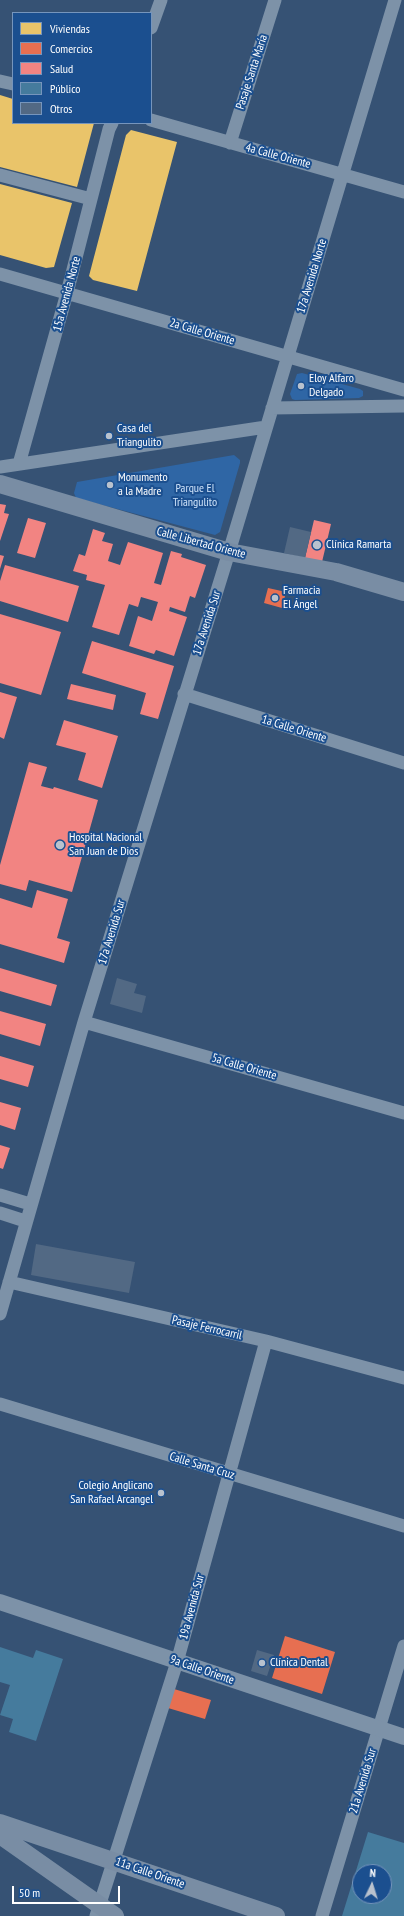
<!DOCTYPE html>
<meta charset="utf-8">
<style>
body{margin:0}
#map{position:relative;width:404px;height:1916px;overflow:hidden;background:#365274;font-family:"PT Sans Narrow",sans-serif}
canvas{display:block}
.legend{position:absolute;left:12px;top:12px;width:140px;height:112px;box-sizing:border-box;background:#1b4f8f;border:1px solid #7695bc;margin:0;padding:5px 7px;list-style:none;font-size:12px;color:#fff}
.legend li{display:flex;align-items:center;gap:8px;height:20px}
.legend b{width:20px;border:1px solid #7695bc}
.north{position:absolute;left:352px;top:1864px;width:40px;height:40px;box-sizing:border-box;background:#1b4f8f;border:1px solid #7695bc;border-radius:50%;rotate:4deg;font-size:11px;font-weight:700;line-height:16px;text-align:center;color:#fff}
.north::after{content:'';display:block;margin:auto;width:14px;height:18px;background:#b9c2ce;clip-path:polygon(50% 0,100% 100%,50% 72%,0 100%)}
.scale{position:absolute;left:12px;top:1886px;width:108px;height:18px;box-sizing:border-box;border:2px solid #fff;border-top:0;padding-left:5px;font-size:12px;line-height:14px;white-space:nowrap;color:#fff;-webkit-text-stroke:3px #1b4f8f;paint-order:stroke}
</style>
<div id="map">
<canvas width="404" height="1916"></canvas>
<ul class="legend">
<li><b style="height:11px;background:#e9c46a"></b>Viviendas</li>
<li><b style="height:11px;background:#e76f51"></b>Comercios</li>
<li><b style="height:11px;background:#f28482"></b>Salud</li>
<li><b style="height:11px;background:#457b9d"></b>Público</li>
<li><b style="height:11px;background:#526984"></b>Otros</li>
</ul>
<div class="north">N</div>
<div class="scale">50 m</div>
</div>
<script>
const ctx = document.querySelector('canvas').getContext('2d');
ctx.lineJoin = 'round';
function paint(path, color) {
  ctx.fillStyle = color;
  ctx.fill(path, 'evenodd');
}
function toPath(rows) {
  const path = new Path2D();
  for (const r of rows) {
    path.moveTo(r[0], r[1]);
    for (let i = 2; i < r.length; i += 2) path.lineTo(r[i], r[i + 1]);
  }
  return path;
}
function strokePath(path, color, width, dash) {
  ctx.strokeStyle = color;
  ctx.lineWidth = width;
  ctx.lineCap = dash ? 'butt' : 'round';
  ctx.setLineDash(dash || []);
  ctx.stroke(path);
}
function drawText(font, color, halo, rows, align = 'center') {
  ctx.font = font + ' "PT Sans Narrow",sans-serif';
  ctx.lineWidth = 4;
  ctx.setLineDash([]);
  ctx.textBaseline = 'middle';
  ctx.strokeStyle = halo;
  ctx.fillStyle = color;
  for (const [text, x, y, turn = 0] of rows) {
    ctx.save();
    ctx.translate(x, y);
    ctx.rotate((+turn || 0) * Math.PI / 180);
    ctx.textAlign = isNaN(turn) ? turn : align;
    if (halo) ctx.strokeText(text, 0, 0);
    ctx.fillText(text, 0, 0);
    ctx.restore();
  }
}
paint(toPath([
 [302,373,360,389,363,391,363,396,359,398,295,400,292,399,290,394,297,374],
 [234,455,240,460,240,463,220,532,215,535,76,498,74,493,77,482]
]), '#2f66a5');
paint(toPath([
 [0,95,13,99,13,123,94,123,77,187,0,167],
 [131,130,177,142,137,291,93,280,89,276,126,135],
 [0,184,72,203,54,267,46,268,0,255]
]), '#e9c46a');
paint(toPath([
 [268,588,286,592,282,608,264,603],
 [285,1636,335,1652,322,1694,272,1678],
 [174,1689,211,1700,205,1719,168,1708]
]), '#e76f51');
paint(toPath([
 [0,504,6,505,4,513,9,514,0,541],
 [28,518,46,523,35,558,17,553],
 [314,520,331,524,322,562,305,558],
 [93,529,105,533,102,541,113,544,108,561,120,565,128,542,163,553,154,583,161,585,171,551,182,554,181,557,206,565,195,598,190,596,185,612,170,607,169,611,187,617,174,656,156,650,154,654,129,646,138,616,152,621,158,602,141,597,138,607,129,604,119,635,92,627,105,585,86,580,87,575,73,571,79,554,85,556],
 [0,555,4,556,0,569],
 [5,565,79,586,68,622,0,601,0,581],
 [0,614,61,632,41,695,0,683],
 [92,641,174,666,158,719,140,714,146,693,82,673],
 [71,684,116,695,113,710,67,699],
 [0,692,17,697,4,739,0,737],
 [64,720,118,736,102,788,78,780,86,753,56,745],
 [29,762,47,767,41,786,53,789,54,787,98,800,72,892,29,880,26,891,0,884,0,865],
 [37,890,68,899,57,938,70,942,64,963,0,944,0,898,32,908],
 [0,968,57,985,51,1006,0,991],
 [0,1011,46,1024,40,1046,0,1034],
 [0,1056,34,1066,28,1087,0,1079],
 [0,1102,21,1108,15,1130,0,1125],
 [0,1145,10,1148,3,1169,0,1168]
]), '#f28482');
paint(toPath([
 [0,1647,33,1658,36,1650,63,1659,36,1741,9,1732,13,1719,0,1715,10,1685,0,1682],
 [368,1832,404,1843,404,1916,342,1916],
 [360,1872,384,1872,384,1896,360,1896]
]), '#457b9d');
paint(toPath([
 [290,527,311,532,305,558,284,553],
 [117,978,137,984,134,993,146,996,142,1013,110,1004],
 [36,1244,135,1262,129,1293,31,1275],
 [257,1650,274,1655,267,1676,251,1671]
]), '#526984');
strokePath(toPath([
 [151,28,161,0],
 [0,81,13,84],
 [151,120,404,192],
 [230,143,275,0],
 [0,175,91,199],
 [0,274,404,390],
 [272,408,404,406],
 [19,464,67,293,109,129,112,123],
 [0,467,266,427],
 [184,694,404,763],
 [84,1022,404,1113],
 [0,1195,30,1204],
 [0,1213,25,1221],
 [9,1282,266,1341,404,1378],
 [0,1314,84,1022,229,552,395,0],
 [0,1404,404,1526],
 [96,1916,177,1662,266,1341],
 [322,1916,404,1646]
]), '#7d92a8', 13);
strokePath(toPath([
 [0,1602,404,1737]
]), '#7d92a8', 16);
strokePath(toPath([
 [0,484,229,552,336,572,404,592],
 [0,1823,276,1916],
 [0,1835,115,1916]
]), '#798da4', 18);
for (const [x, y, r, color] of [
 [301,386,4,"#b9c2ce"],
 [109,436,4,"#b9c2ce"],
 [110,485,4,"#b9c2ce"],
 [317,545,5,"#b9c2ce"],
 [275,598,4,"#b9c2ce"],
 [60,845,5,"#b9c2ce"],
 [161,1493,4,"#b9c2ce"],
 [262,1663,4,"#b9c2ce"]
]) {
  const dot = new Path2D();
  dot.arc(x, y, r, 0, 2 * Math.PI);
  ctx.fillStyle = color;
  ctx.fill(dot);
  strokePath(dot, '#1b4f8f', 1.5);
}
drawText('12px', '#fff', '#1b4f8f', [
 ["Pasaje Santa María",252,72,-72],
 ["4a Calle Oriente",278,156,15],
 ["17a Avenida Norte",312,276,-73],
 ["15a Avenida Norte",67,294,-75],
 ["2a Calle Oriente",202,332,16],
 ["Calle Libertad Oriente",201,543,15],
 ["17a Avenida Sur",207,623,-72],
 ["1a Calle Oriente",294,729,17],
 ["17a Avenida Sur",112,932,-73],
 ["5a Calle Oriente",244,1067,16],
 ["Pasaje Ferrocarril",207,1328,13],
 ["Calle Santa Cruz",202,1466,17],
 ["19a Avenida Sur",192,1607,-75],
 ["9a Calle Oriente",202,1670,19],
 ["21a Avenida Sur",363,1781,-73],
 ["11a Calle Oriente",150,1873,19]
]);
drawText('12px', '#fff', '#1b4f8f', [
 ["Eloy Alfaro",309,379],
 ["Delgado",309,393],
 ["Casa del",117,429],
 ["Triangulito",117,443],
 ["Monumento",118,478],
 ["a la Madre",118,492],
 ["Clínica Ramarta",326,545],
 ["Farmacia",283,591],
 ["El Ángel",283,605],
 ["Hospital Nacional",69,838],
 ["San Juan de Dios",69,852],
 ["Colegio Anglicano",153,1486,"right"],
 ["San Rafael Arcangel",153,1500,"right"],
 ["Clínica Dental",270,1663]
], 'left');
drawText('12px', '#cfe3fa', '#1b4f8f', [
 ["Parque El",195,489],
 ["Triangulito",195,503]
]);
</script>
